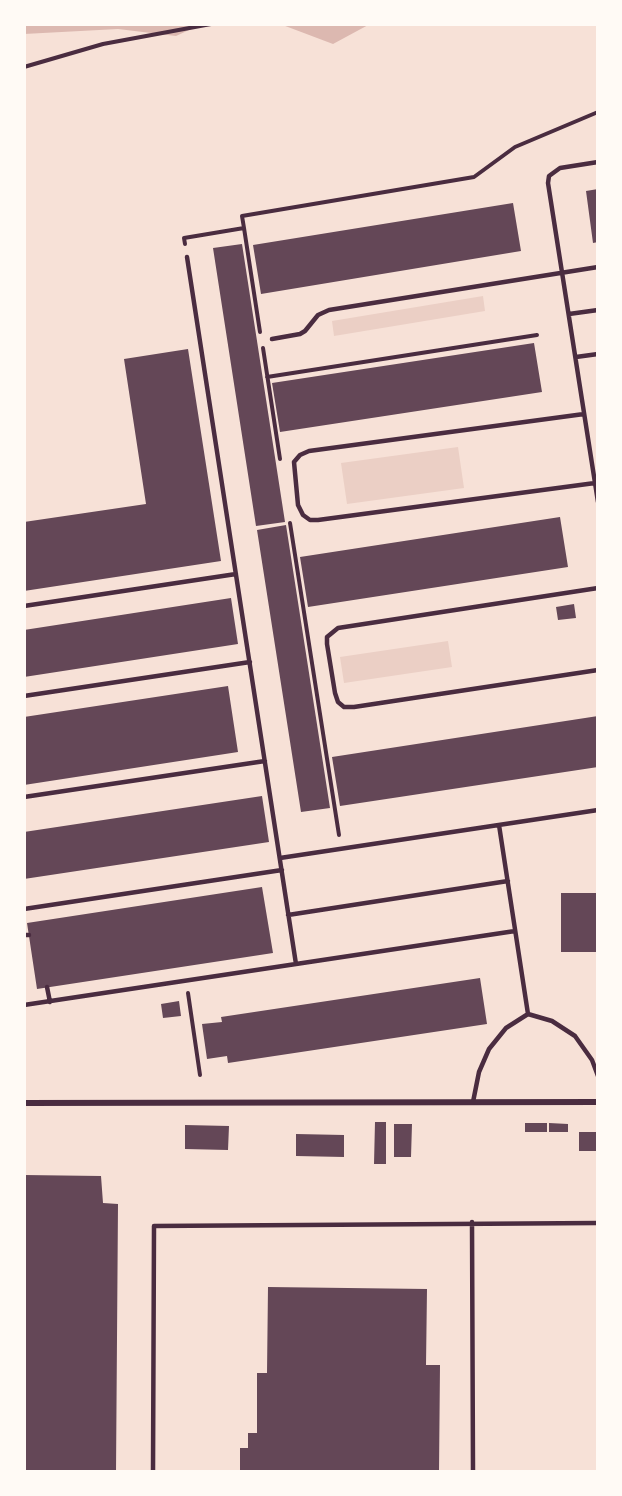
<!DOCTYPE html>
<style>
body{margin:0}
#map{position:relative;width:622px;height:1496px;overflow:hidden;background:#f7e1d7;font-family:Inter,sans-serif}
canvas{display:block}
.frame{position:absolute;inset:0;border:26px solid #fffaf5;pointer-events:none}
</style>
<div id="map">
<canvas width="622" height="1496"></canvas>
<div class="frame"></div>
</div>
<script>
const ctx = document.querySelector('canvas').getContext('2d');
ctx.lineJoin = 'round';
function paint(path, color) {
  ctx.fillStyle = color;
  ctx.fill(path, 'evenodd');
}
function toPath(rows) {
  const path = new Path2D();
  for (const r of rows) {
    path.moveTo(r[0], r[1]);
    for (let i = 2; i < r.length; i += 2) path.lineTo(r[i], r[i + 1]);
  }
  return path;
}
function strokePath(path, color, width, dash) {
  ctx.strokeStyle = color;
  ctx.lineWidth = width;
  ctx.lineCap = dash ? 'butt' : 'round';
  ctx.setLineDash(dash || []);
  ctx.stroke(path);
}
paint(toPath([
 [483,296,485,311,334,336,332,321],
 [458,447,464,488,347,504,341,463],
 [448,641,452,667,344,683,340,657]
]), '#ebcfc5');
paint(toPath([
 [24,24,202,24,176,36,118,29,24,34],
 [280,24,370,24,333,44]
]), '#dcb8b0');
paint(toPath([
 [598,189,598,242,593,243,586,191],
 [513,203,521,251,261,294,253,245],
 [242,244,285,522,256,526,213,248],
 [534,343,542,392,280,432,272,383],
 [188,349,221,561,24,591,24,522,146,504,124,359],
 [560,517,568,567,308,607,300,557],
 [286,525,330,808,301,812,257,530],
 [231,598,238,644,24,677,24,630],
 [574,604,576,618,558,620,556,607],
 [228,686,238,752,24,785,24,717],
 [598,716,598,767,340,806,332,757],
 [262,796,269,842,24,879,24,832],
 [262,887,273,953,37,989,27,923],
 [561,893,598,893,598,952,561,952],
 [480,978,487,1024,228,1063,227,1056,207,1059,202,1024,222,1022,221,1017],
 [179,1001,181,1016,163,1018,161,1004],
 [375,1122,386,1122,386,1164,374,1164],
 [525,1123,547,1123,547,1132,525,1132],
 [549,1123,568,1124,568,1132,549,1132],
 [394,1124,412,1124,411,1157,394,1157],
 [185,1125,229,1126,228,1150,185,1149],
 [579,1132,598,1132,597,1151,579,1151],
 [296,1134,344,1135,344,1157,296,1156],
 [24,1175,101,1176,103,1203,118,1204,116,1472,24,1472],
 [268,1287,427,1289,426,1365,440,1365,439,1472,240,1472,240,1448,248,1448,248,1433,257,1433,257,1373,267,1373]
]), '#644757');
strokePath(toPath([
 [24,67,103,44,211,24],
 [244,228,242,216,474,177,515,147,598,112],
 [185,244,184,238,244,228,260,332],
 [263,348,280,459],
 [267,377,537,335],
 [290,523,339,835],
 [188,993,200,1075]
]), '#4a2c40', 4);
strokePath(toPath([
 [598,162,560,168,549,176,548,183,598,502],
 [187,257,296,964],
 [569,314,598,310],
 [272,339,300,334,305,331,318,315,329,310,598,267],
 [576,357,598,354],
 [584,414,309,451,300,455,294,462,298,505,303,515,310,520,318,520,595,483],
 [598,588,338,628,327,637,327,644,335,693,338,702,344,707,354,707,598,670],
 [24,606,236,574],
 [24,696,250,662],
 [24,797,265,761],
 [499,825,528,1014],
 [280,858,598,810],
 [24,909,282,870],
 [288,915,508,881],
 [24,935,29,935],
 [47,987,50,1002],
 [24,1005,515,931],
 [473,1102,479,1072,489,1049,506,1028,528,1014,552,1021,575,1036,592,1060,598,1076],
 [472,1222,473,1472],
 [153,1472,154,1226,598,1223]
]), '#4a2c40', 4.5);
strokePath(toPath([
 [24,1103,598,1102]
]), '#4a2c40', 6);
</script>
